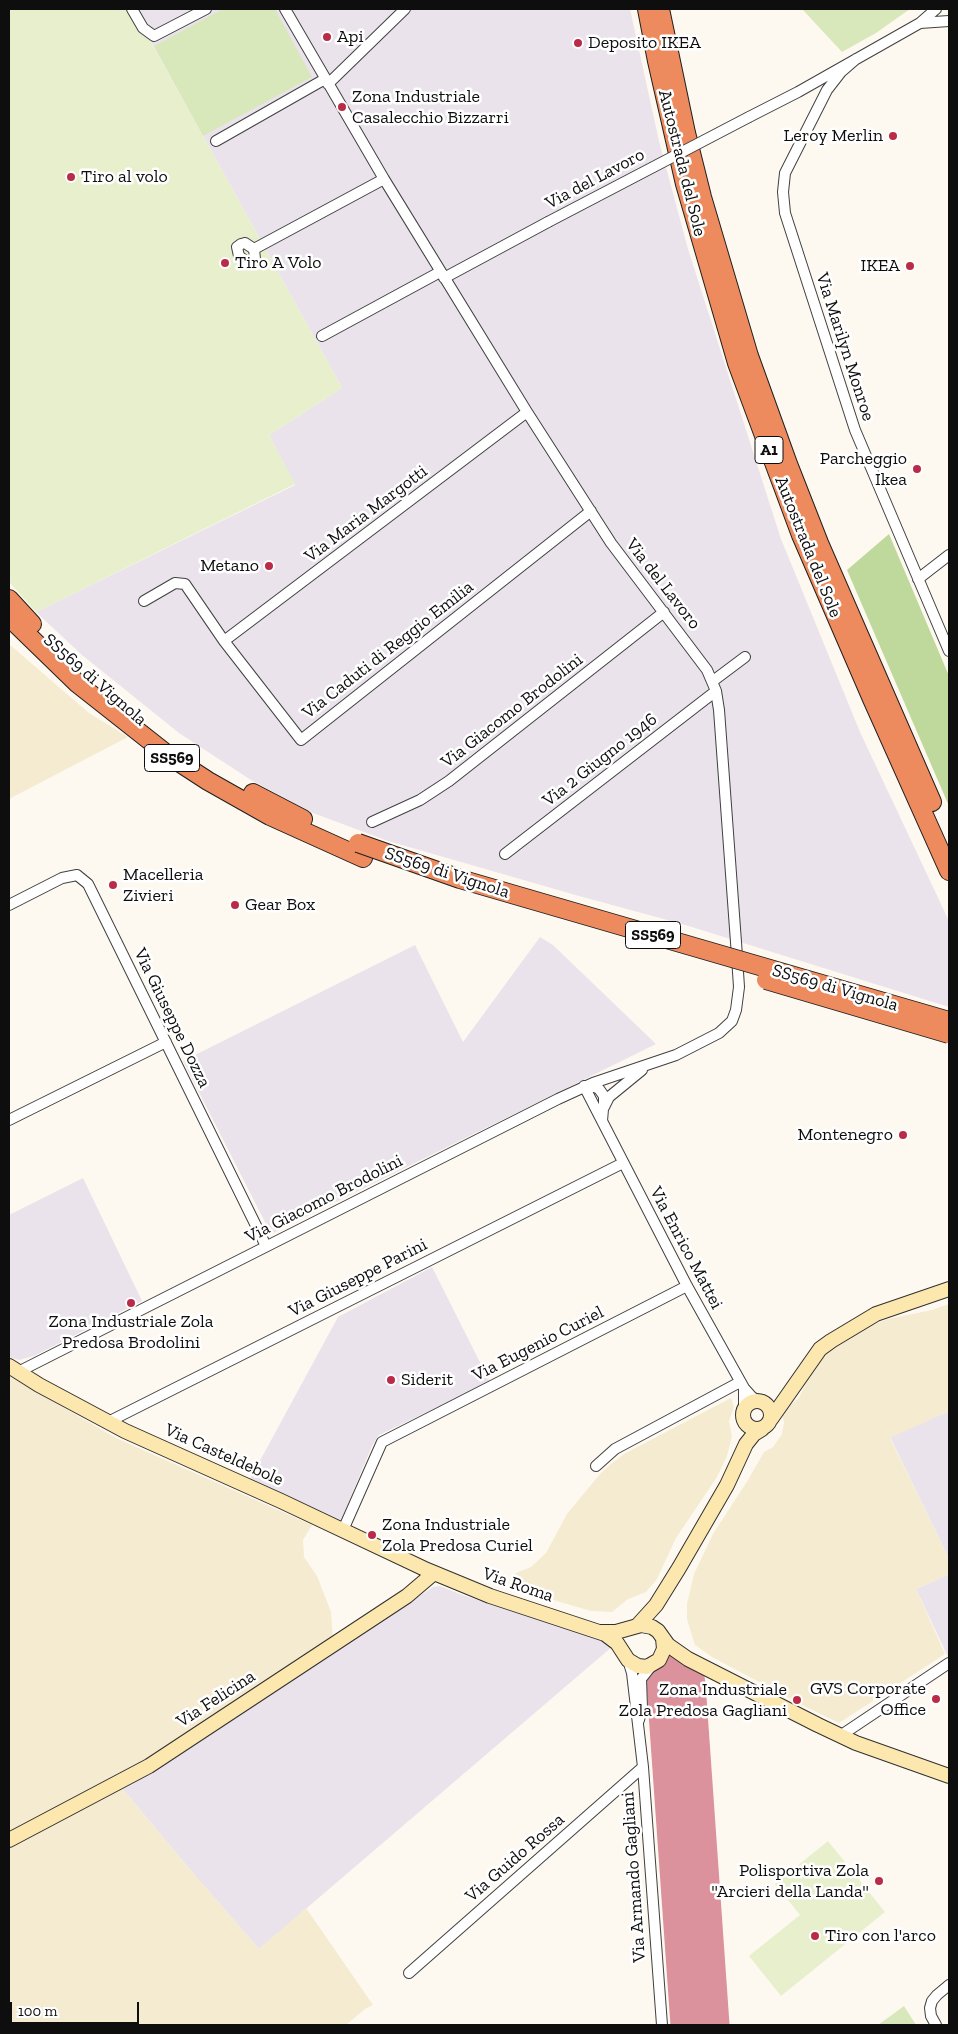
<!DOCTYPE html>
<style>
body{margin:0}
#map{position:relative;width:958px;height:2034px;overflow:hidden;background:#fef9f0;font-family:"Zilla Slab",serif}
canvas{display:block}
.frame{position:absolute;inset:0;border:10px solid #0e0e0e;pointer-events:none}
.scale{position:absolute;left:10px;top:2002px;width:129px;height:22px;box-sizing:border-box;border:2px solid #0e0e0e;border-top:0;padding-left:6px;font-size:15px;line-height:18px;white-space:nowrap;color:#0e0e0e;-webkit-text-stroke:4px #fff;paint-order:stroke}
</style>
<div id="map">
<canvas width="958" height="2034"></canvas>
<div class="frame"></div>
<div class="scale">100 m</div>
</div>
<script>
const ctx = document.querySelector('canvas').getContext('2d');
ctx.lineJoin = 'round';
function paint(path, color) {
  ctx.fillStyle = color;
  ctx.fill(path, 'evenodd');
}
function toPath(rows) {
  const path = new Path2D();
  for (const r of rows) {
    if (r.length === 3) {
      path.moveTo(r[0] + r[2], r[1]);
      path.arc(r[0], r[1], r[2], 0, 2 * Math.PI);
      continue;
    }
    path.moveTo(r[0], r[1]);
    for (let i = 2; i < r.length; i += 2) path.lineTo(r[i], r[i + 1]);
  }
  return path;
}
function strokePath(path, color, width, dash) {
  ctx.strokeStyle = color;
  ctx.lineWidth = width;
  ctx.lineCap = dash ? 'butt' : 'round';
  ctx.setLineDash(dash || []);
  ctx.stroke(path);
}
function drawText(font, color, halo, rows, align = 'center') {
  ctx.font = font + ' "Zilla Slab",serif';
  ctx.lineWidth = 5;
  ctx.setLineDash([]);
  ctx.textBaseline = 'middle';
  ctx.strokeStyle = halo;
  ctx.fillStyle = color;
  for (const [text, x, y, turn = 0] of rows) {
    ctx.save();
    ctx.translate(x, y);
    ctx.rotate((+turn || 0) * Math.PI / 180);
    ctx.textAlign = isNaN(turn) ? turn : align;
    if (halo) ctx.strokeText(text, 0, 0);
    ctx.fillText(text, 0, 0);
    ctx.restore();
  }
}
paint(toPath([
 [133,9,630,9,659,141,688,249,781,539,860,732,949,921,949,1007,682,924,579,896,388,841,313,813,251,780,179,733,82,655,36,612,295,485,269,435,342,388],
 [540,937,553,945,656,1044,271,1234,183,1061,415,945,463,1042],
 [83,1178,142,1301,34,1356,19,1360,9,1357,9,1215],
 [432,1267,490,1382,379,1435,372,1446,341,1520,250,1479,338,1317],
 [949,1411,949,1559,890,1437],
 [949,1574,949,1656,948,1657,916,1589],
 [440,1586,462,1595,609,1643,613,1646,259,1949,192,1872,121,1787,185,1751,433,1587]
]), '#eae3ec');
paint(toPath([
 [9,644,89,713,128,737,9,799],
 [949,1304,949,1411,890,1438,949,1559,949,1574,916,1589,945,1654,839,1723,804,1706,712,1657,695,1645,687,1619,687,1604,694,1574,713,1534,748,1480,764,1452,773,1447,782,1434,784,1423,782,1411,799,1398,814,1366,825,1349,862,1329,888,1319,932,1310],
 [9,1376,116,1438,312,1525,303,1540,304,1557,317,1576,331,1612,334,1653,185,1751,121,1787,192,1872,259,1949,306,1908,373,2005,365,2009,346,2025,9,2025],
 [731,1398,734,1407,729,1421,732,1436,727,1456,717,1477,676,1538,657,1579,646,1592,628,1599,612,1612,591,1611,519,1590,510,1584,516,1573,531,1567,546,1553,567,1514,600,1474,611,1464,624,1454]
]), '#f4ebd1');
paint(toPath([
 [223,9,275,9,312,77,203,136,154,46],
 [802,9,910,9,876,33,842,52],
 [904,2006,916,2025,878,2025]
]), '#d9e8bb');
paint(toPath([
 [889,534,949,676,949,806,847,570]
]), '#bfd89b');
paint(toPath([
 [9,9,133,9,342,388,269,435,295,484,36,612,9,582],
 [828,1841,885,1912,781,1996,749,1956,800,1915,775,1884]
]), '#e8efcc');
strokePath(toPath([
 [676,1684,700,2025]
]), '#dc929c', 59);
const street = toPath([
 [132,9,143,28,154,36,206,9],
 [920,23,949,21],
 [856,59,841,72,827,90,785,173,783,192,785,213,855,430,949,651],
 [328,84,405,9],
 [749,117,798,92,920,23,936,9],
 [216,141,325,79],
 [245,243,254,249,255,259,252,262,248,263,239,256,237,247,241,244,245,243],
 [254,249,384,179],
 [444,278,548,222],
 [322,336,440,272],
 [918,579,949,555],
 [144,601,175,583,185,584,224,641,301,740,591,511],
 [224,641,527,412],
 [713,681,745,657],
 [372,822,420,800,449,781,664,612],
 [505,854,716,691],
 [9,905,62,878,77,875,88,884,266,1246],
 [584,1086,687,1286,744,1388,752,1397,759,1401],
 [585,1086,595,1087,599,1089,604,1096,604,1106],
 [9,1120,166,1042],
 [602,1121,603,1109,609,1097,642,1070],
 [18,1372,558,1099,593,1083,676,1055,719,1033,732,1021,736,1010,739,987,736,942,719,710,716,691,707,670,611,543,527,412,384,179,285,9],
 [744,1389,744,1408],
 [108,1422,623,1163],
 [596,1466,615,1449,740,1382],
 [343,1530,382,1442,687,1286],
 [628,1660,632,1673,643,1767,662,2025],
 [639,1720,642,1708,641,1679,652,1665],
 [840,1736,949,1663],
 [409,1973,643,1767],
 [936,2025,931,2016,930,2008,932,2001,937,1995,949,1985]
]);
const secondary = toPath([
 [9,1366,39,1385,125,1431,281,1501,427,1570,490,1596,605,1634,617,1643,628,1660,638,1666,647,1667,659,1660,664,1649,663,1638],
 [757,1415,14],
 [771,1419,820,1349,831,1341,876,1314,949,1289],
 [637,1626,656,1605,679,1568,727,1485,746,1444,754,1434,762,1429],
 [600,1632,616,1632,641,1625,652,1627,658,1631,668,1645,688,1659,818,1725,856,1743,949,1776],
 [9,1840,149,1766,407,1596,434,1573]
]);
const highway = toPath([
 [647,9,657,61,685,184,737,363,801,535,872,699,949,871],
 [660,9,686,133,702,197,749,356,788,464,819,543,932,802],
 [9,599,32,624],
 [9,617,78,684,168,755,208,781,270,816,363,858],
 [253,793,303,819]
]);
strokePath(street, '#414141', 12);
strokePath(secondary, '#303030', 16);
strokePath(highway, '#1f1f1f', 20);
strokePath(street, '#fff', 10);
strokePath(secondary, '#fce8ae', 14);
strokePath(highway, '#ee8b5e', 18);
const streetBridge = toPath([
 [548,222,749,117]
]);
const highwayBridge = toPath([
 [358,843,460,879,949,1021],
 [766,980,949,1034]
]);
strokePath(streetBridge, '#414141', 12, []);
strokePath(highwayBridge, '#1f1f1f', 20, []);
strokePath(streetBridge, '#fff', 10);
strokePath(highwayBridge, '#ee8b5e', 18);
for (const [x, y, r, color] of [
 [327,37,5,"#b92b47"],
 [578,43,5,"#b92b47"],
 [342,107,5,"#b92b47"],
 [893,136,5,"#b92b47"],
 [71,177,5,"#b92b47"],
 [225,263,5,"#b92b47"],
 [910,266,5,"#b92b47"],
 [917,469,5,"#b92b47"],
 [269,566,5,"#b92b47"],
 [113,885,5,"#b92b47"],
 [235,905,5,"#b92b47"],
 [903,1135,5,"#b92b47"],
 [131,1303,5,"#b92b47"],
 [391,1380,5,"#b92b47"],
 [372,1535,5,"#b92b47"],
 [936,1699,5,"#b92b47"],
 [797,1700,5,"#b92b47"],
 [879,1881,5,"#b92b47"],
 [815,1936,5,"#b92b47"]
]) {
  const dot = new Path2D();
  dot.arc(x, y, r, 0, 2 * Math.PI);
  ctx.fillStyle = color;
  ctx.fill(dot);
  strokePath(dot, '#fff', 2);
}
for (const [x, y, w] of [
 [769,450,28],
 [172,758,55],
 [653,935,55]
]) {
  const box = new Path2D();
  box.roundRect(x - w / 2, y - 13.5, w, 27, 4);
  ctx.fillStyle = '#fff';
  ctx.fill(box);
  strokePath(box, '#0e0e0e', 1);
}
drawText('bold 16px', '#0e0e0e', null, [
 ["A1",769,450],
 ["SS569",172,758],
 ["SS569",653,935]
]);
drawText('18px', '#0e0e0e', '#fff', [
 ["Api",337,37],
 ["Deposito IKEA",588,43],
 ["Zona Industriale",352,97],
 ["Casalecchio Bizzarri",352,118],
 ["Leroy Merlin",883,136,"right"],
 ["Tiro al volo",81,177],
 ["Tiro A Volo",235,263],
 ["IKEA",900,266,"right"],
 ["Parcheggio",907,459,"right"],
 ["Ikea",907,480,"right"],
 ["Metano",259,566,"right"],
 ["Macelleria",123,875],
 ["Zivieri",123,896],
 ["Gear Box",245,905],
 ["Montenegro",893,1135,"right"],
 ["Zona Industriale Zola",131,1322,"center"],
 ["Predosa Brodolini",131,1343,"center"],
 ["Siderit",401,1380],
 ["Zona Industriale",382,1525],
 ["Zola Predosa Curiel",382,1546],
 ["GVS Corporate",926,1689,"right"],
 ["Office",926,1710,"right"],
 ["Zona Industriale",787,1690,"right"],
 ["Zola Predosa Gagliani",787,1711,"right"],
 ["Polisportiva Zola",869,1871,"right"],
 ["\"Arcieri della Landa\"",869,1892,"right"],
 ["Tiro con l'arco",825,1936]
], 'left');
drawText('18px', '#0e0e0e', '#fff', [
 ["Autostrada del Sole",682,163,76],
 ["Via del Lavoro",595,179,-28],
 ["Via Marilyn Monroe",845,347,72],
 ["Via Maria Margotti",366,514,-37],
 ["Autostrada del Sole",808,547,68],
 ["Via del Lavoro",663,584,52],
 ["Via Caduti di Reggio Emilia",388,650,-38],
 ["SS569 di Vignola",95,680,41],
 ["Via Giacomo Brodolini",512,711,-38],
 ["Via 2 Giugno 1946",600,760,-38],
 ["SS569 di Vignola",447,873,18],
 ["SS569 di Vignola",835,988,16],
 ["Via Giuseppe Dozza",172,1018,64],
 ["Via Giacomo Brodolini",324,1199,-27],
 ["Via Enrico Mattei",686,1248,62],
 ["Via Giuseppe Parini",358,1278,-27],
 ["Via Eugenio Curiel",538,1344,-27],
 ["Via Casteldebole",224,1455,24],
 ["Via Roma",518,1585,19],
 ["Via Felicina",216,1699,-33],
 ["Via Guido Rossa",515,1858,-41],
 ["Via Armando Gagliani",634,1877,-94]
]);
</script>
